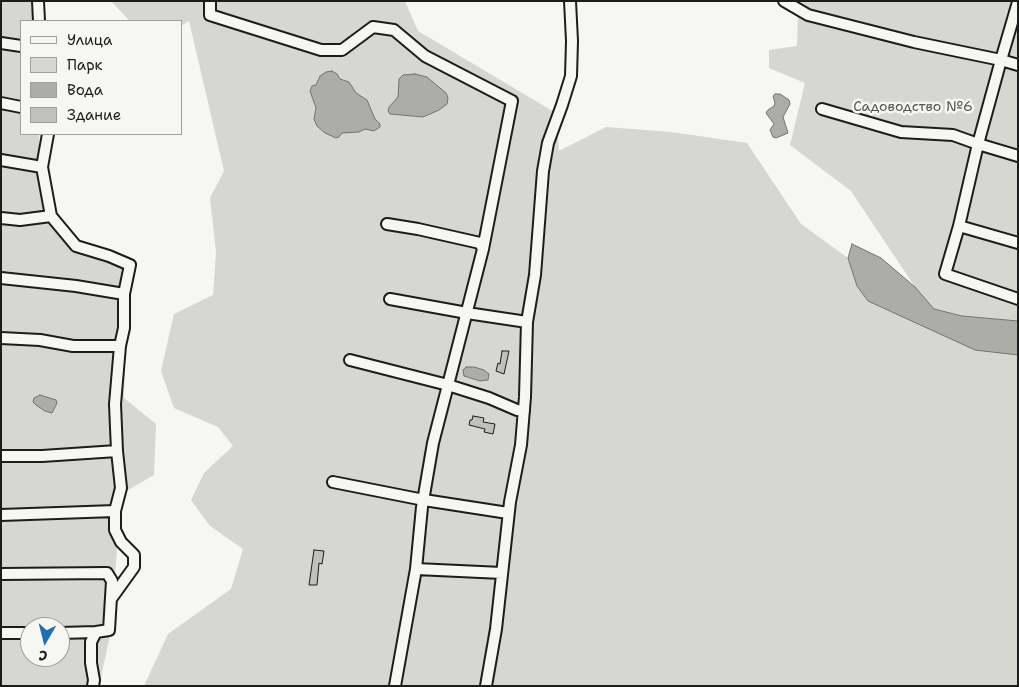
<!DOCTYPE html>
<meta charset="utf-8">
<style>
body{margin:0}
#map{position:relative;width:1019px;height:687px;overflow:hidden;background:#f6f6f2;font-family:"Shantell Sans",sans-serif}
canvas{display:block}
.frame{position:absolute;inset:0;border:2px solid #1c1c1c;pointer-events:none}
.legend{position:absolute;left:20px;top:20px;width:162px;height:115px;box-sizing:border-box;background:#f6f6f2;border:1px solid #9f9f9c;margin:0;padding:6px 9px;list-style:none;font-size:15px;color:#1c1c1c}
.legend li{display:flex;align-items:center;gap:10px;height:25px}
.legend b{width:25px;border:1px solid #9f9f9c}
.north{position:absolute;left:20px;top:617px;width:50px;height:50px;box-sizing:border-box;background:#f6f6f2;border:1px solid #9f9f9c;border-radius:50%;rotate:188deg;font-size:14px;font-weight:700;line-height:20px;text-align:center;color:#1c1c1c}
.north::after{content:'';display:block;margin:auto;width:18px;height:22px;background:#1f6fb2;clip-path:polygon(50% 0,100% 100%,50% 72%,0 100%)}
</style>
<div id="map">
<canvas width="1019" height="687"></canvas>
<div class="frame"></div>
<ul class="legend">
<li><b style="height:6px;background:#f6f6f2"></b>Улица</li>
<li><b style="height:14px;background:#d6d6d2"></b>Парк</li>
<li><b style="height:14px;background:#acaca9"></b>Вода</li>
<li><b style="height:14px;background:#c0c0bd"></b>Здание</li>
</ul>
<div class="north">С</div>
</div>
<script>
const ctx = document.querySelector('canvas').getContext('2d');
ctx.lineJoin = 'round';
function paint(path, color) {
  ctx.fillStyle = color;
  ctx.fill(path, 'evenodd');
}
function toPath(rows) {
  const path = new Path2D();
  for (const r of rows) {
    path.moveTo(r[0], r[1]);
    for (let i = 2; i < r.length; i += 2) path.lineTo(r[i], r[i + 1]);
  }
  return path;
}
function strokePath(path, color, width, dash) {
  ctx.strokeStyle = color;
  ctx.lineWidth = width;
  ctx.lineCap = dash ? 'butt' : 'round';
  ctx.setLineDash(dash || []);
  ctx.stroke(path);
}
function drawText(font, color, halo, rows, align = 'center') {
  ctx.font = font + ' "Shantell Sans",sans-serif';
  ctx.lineWidth = 5;
  ctx.setLineDash([]);
  ctx.textBaseline = 'middle';
  ctx.strokeStyle = halo;
  ctx.fillStyle = color;
  for (const [text, x, y, turn = 0] of rows) {
    ctx.save();
    ctx.translate(x, y);
    ctx.rotate((+turn || 0) * Math.PI / 180);
    ctx.textAlign = isNaN(turn) ? turn : align;
    if (halo) ctx.strokeText(text, 0, 0);
    ctx.fillText(text, 0, 0);
    ctx.restore();
  }
}
paint(toPath([
 [1,1,33,1,34,21,21,21,21,134,39,134,41,194,77,242,128,261,124,398,156,424,154,475,121,494,111,631,99,686,1,686],
 [30,627,60,627,60,657,30,657],
 [111,1,405,1,418,31,556,113,559,151,606,127,671,132,747,143,801,224,848,258,857,286,868,301,975,350,1018,354,1018,686,144,686,168,634,231,589,243,549,210,526,191,500,204,473,233,446,218,427,174,408,161,371,174,314,213,295,216,252,210,198,224,171,189,21,181,26,181,21,130,21],
 [780,1,1018,1,1018,321,962,316,934,309,915,287,851,191,790,145,805,83,769,68,769,50,797,46,798,13]
]), '#d6d6d2');
const water = toPath([
 [332,71,337,74,340,79,349,82,356,93,367,100,375,119,380,124,380,127,374,131,365,129,359,132,342,133,339,137,336,138,325,133,317,126,314,119,316,108,310,91,312,86,316,85,320,76,326,72,332,71],
 [415,74,427,77,446,93,448,98,447,104,439,110,423,117,390,114,388,111,389,107,398,97,399,79,403,75,415,74],
 [775,94,780,94,789,100,790,104,783,117,788,133,776,138,773,137,770,130,774,124,766,113,768,110,774,106,775,103,773,96,775,94],
 [852,244,881,258,915,287,934,309,962,316,1018,321,1018,355,975,350,868,301,857,286,848,258,852,244],
 [466,367,474,367,484,370,489,374,488,380,480,381,464,376,463,370,466,367],
 [40,395,56,400,57,403,52,413,45,411,36,405,33,402,34,398,40,395]
]);
paint(water, '#acaca9');
strokePath(water, '#727271', 1);
const building = toPath([
 [502,351,509,351,504,374,496,371,498,363,500,364,502,351],
 [473,416,484,418,483,422,495,424,493,434,484,432,485,429,469,425,470,420,472,420,473,416],
 [314,550,324,551,322,564,319,563,317,585,309,585,314,550]
]);
paint(building, '#c0c0bd');
strokePath(building, '#1c1c1c', 1);
const minor = toPath([
 [38,1,39,21],
 [210,1,210,15,321,50,342,50,373,27,394,30,425,56,512,101,483,249],
 [784,1,808,15,914,42,1001,60,1018,2],
 [1,43,21,46],
 [1018,65,1001,60,978,144,959,226,1018,243],
 [1,103,21,107],
 [822,109,901,132,953,135,978,144,1018,156],
 [48,134,42,167,51,216,76,246,109,256,130,265,124,294,124,328,120,346,115,404,117,451,121,488,115,511,115,530,121,542,134,555,134,567,111,599],
 [1,160,42,167],
 [1,218,20,220,51,216],
 [959,226,945,274,1018,299],
 [1,278,76,286,124,294],
 [390,299,467,313,527,322],
 [1,338,40,340,73,346,120,346],
 [350,360,448,385,483,249,480,243,418,229,387,224],
 [1,456,42,456,117,451],
 [333,482,424,500,508,513],
 [1,515,115,511],
 [416,569,422,507,433,443,448,385,489,398,517,410,524,411],
 [1,574,107,573,112,581,109,630,96,632,91,642,91,663,94,680,93,686],
 [1,633,30,633],
 [60,633,96,632],
 [395,686,416,569,502,573],
 [486,686,496,629,510,502,521,445,525,397,527,322,535,275,543,171,548,143,562,105,571,76,572,41,570,1]
]);
strokePath(minor, '#1c1c1c', 14);
strokePath(minor, '#f6f6f2', 10);
drawText('14px', '#545453', '#f6f6f2', [
 ["Садоводство №6",913,107]
]);
</script>
